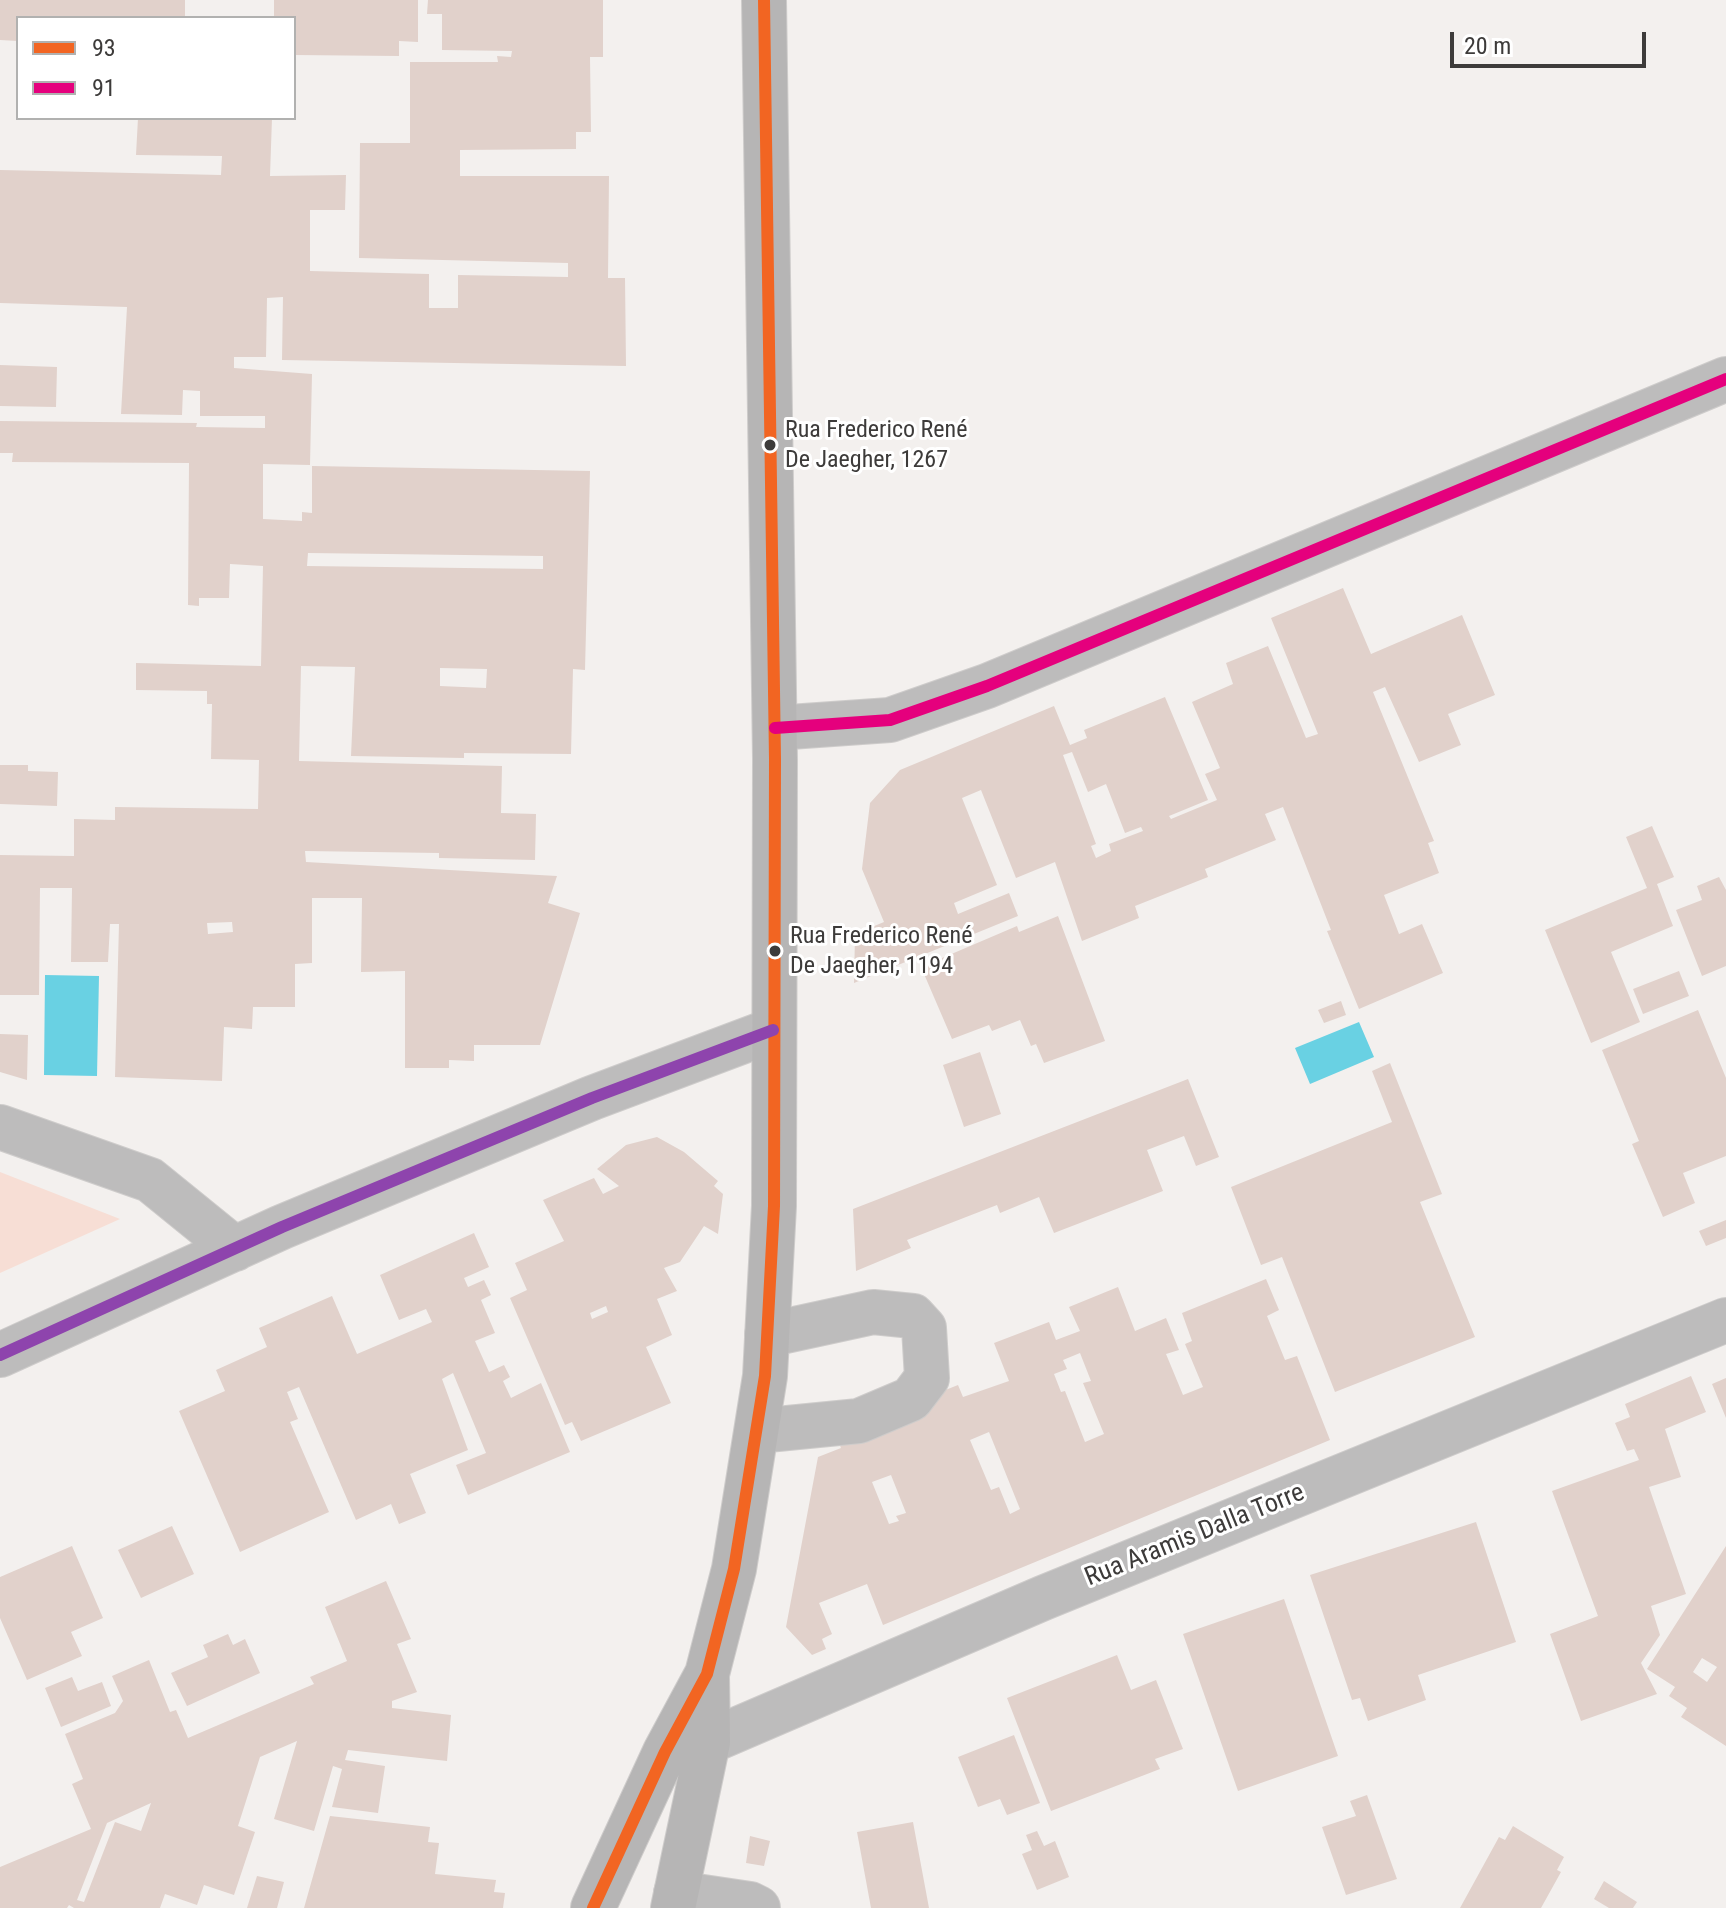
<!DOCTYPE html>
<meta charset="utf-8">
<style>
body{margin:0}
#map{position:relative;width:1726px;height:1908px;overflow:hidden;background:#f3f0ee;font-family:"Roboto Condensed",sans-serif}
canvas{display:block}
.legend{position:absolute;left:16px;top:16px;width:280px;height:104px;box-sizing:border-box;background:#fff;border:2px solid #b1b1b0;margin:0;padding:10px 14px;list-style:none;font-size:24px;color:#3d3b3a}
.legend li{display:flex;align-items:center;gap:16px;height:40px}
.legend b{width:40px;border:2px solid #b1b1b0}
.scale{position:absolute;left:1450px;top:32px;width:196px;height:36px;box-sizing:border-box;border:4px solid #3d3b3a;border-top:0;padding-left:10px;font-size:24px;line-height:28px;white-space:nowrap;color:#3d3b3a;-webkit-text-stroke:6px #fff;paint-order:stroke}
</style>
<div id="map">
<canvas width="1726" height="1908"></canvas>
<ul class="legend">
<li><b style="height:10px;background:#f26522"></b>93</li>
<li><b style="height:10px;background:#e5007d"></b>91</li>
</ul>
<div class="scale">20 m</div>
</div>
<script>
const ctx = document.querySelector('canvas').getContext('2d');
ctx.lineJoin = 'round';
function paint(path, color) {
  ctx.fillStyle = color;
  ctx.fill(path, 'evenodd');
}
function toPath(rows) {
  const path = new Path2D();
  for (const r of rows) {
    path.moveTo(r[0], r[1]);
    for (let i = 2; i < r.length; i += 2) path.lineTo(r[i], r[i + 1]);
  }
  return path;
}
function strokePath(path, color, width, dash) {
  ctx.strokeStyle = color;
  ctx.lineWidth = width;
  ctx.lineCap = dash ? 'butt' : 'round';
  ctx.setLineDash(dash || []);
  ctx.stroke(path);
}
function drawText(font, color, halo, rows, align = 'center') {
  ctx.font = font + ' "Roboto Condensed",sans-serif';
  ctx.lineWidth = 6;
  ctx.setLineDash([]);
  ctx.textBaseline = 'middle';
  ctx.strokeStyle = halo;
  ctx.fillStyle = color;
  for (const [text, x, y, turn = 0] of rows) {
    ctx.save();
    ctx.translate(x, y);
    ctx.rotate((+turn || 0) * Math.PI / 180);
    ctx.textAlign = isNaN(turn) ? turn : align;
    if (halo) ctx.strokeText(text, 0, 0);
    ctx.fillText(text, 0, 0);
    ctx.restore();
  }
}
paint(toPath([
 [0,1172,120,1219,0,1273]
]), '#f7ded5');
paint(toPath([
 [45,975,99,976,97,1076,44,1075],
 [1359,1022,1374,1057,1310,1084,1295,1048]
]), '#69d1e3');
paint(toPath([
 [0,0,185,0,185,18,18,18,18,41,0,40],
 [274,0,418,0,418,42,399,41,399,56,294,55,294,18,274,18],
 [428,0,603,0,603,57,590,57,591,132,576,132,576,149,460,150,460,176,609,176,608,278,625,278,626,366,282,360,283,297,267,298,266,357,234,357,234,368,312,374,310,465,263,464,263,519,302,521,302,512,312,513,312,466,590,471,585,670,573,669,571,754,464,753,464,758,351,756,355,667,301,666,299,761,502,766,501,813,536,814,535,860,439,858,439,853,305,851,306,862,557,876,548,903,580,913,540,1045,474,1045,474,1061,449,1060,449,1068,405,1068,405,971,361,972,362,898,312,898,312,963,295,964,295,1007,253,1007,252,1029,224,1027,222,1081,115,1077,119,924,110,924,108,962,71,962,72,888,40,888,39,995,0,995,0,855,74,856,74,819,115,820,115,807,258,809,259,760,211,759,212,704,207,704,207,691,136,690,136,663,261,666,263,566,230,564,229,598,199,598,199,606,188,605,189,463,12,462,13,453,0,453,0,421,197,423,196,427,265,428,265,416,200,416,200,391,183,390,182,415,121,414,127,307,0,303,0,170,221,175,222,156,136,155,138,118,272,118,270,176,346,175,345,210,310,210,310,271,429,274,429,308,458,308,458,275,568,277,568,263,359,258,360,143,410,143,410,62,498,62,497,56,511,57,512,51,442,50,442,14,427,14],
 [308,553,543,556,543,569,307,566],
 [440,668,487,669,486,688,440,686],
 [232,922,233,932,208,934,207,923],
 [0,365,57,367,56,407,0,406],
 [1343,588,1371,654,1462,615,1495,695,1448,714,1461,745,1419,762,1385,687,1373,692,1434,841,1428,843,1439,873,1384,895,1399,934,1422,924,1443,973,1359,1009,1327,931,1331,930,1283,807,1265,814,1276,840,1205,869,1208,877,1135,906,1139,918,1082,941,1055,862,1016,878,981,790,962,798,997,885,954,903,958,914,1009,893,1018,916,854,983,855,934,884,922,862,869,870,803,900,770,1054,706,1070,745,1087,738,1084,730,1165,697,1208,800,1169,816,1171,819,1217,800,1205,774,1220,768,1192,702,1233,684,1226,663,1268,646,1306,738,1318,734,1271,618],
 [1072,752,1088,792,1106,784,1125,833,1141,827,1143,831,1109,844,1111,851,1096,858,1091,846,1096,844,1063,755],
 [0,765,28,765,28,771,58,772,57,806,0,804],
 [1652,826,1674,877,1657,884,1673,926,1611,952,1640,1022,1591,1043,1545,930,1647,888,1626,837],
 [1719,877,1726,890,1726,966,1702,976,1676,910,1702,900,1697,886],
 [1058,916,1105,1041,1044,1063,1036,1044,1031,1046,1020,1020,992,1031,989,1025,952,1039,921,967,1017,926,1019,932],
 [1679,971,1689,996,1643,1014,1633,989],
 [1341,1001,1346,1015,1324,1023,1318,1010],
 [1698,1010,1726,1078,1726,1156,1683,1173,1695,1203,1663,1217,1632,1144,1639,1141,1602,1050],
 [0,1034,28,1035,27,1080,0,1072],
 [980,1052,1001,1114,964,1127,943,1065],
 [1390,1063,1442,1194,1420,1202,1475,1337,1335,1392,1282,1257,1261,1265,1231,1187,1392,1122,1372,1071],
 [1188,1079,1219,1157,1196,1166,1184,1136,1147,1150,1163,1191,1054,1233,1039,1197,1000,1213,997,1205,907,1240,911,1248,856,1271,853,1209],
 [657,1137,684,1152,718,1181,714,1186,723,1194,718,1234,704,1226,680,1262,664,1268,677,1291,657,1299,672,1335,646,1347,671,1403,581,1441,572,1422,565,1425,510,1298,527,1290,515,1263,564,1241,543,1200,594,1178,603,1194,619,1186,597,1169,626,1145],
 [606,1306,608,1312,592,1319,590,1313],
 [1726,1220,1726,1238,1706,1246,1699,1231],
 [474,1233,489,1267,464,1278,468,1287,484,1280,491,1295,481,1300,495,1333,475,1341,489,1372,504,1365,510,1377,503,1381,511,1398,541,1383,570,1452,468,1495,456,1465,486,1453,453,1373,442,1379,468,1450,410,1474,426,1513,399,1524,391,1504,356,1520,299,1387,287,1392,298,1419,290,1422,329,1512,240,1552,179,1411,225,1391,216,1370,267,1347,259,1328,332,1296,357,1354,432,1322,426,1309,399,1320,380,1275],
 [1266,1279,1279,1310,1267,1316,1285,1360,1297,1356,1330,1440,883,1625,867,1584,819,1603,832,1634,822,1639,826,1649,812,1655,786,1627,818,1457,841,1448,835,1434,958,1385,963,1397,1009,1381,994,1343,1049,1322,1056,1340,1080,1331,1069,1307,1118,1287,1135,1331,1166,1318,1179,1350,1166,1354,1183,1395,1203,1387,1185,1344,1192,1341,1182,1313],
 [1080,1353,1091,1381,1083,1383,1104,1434,1085,1442,1065,1391,1061,1392,1054,1374,1067,1369,1063,1360],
 [989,1432,1020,1509,1010,1514,999,1487,991,1490,970,1440],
 [891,1475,906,1513,896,1516,899,1521,889,1524,872,1482],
 [1691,1376,1706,1412,1665,1429,1681,1477,1649,1487,1686,1594,1651,1606,1660,1635,1641,1663,1657,1694,1581,1721,1550,1634,1598,1616,1552,1491,1639,1460,1634,1449,1627,1451,1615,1423,1630,1417,1625,1404],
 [1726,1378,1726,1418,1712,1384],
 [1476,1522,1516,1642,1418,1675,1426,1700,1368,1721,1360,1698,1352,1700,1310,1575],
 [172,1526,194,1574,141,1598,118,1550],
 [72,1546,103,1618,71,1632,82,1656,27,1680,0,1618,0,1577],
 [1726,1546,1726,1746,1681,1717,1687,1708,1669,1696,1675,1687,1647,1669],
 [1702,1658,1717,1667,1707,1682,1693,1672],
 [386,1581,411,1639,397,1644,417,1692,392,1701,392,1708,451,1715,447,1761,348,1750,345,1760,385,1766,378,1813,332,1807,342,1769,333,1766,314,1831,274,1819,297,1741,260,1757,238,1826,255,1832,234,1895,204,1885,197,1905,165,1894,160,1908,74,1908,69,1905,67,1908,0,1908,0,1867,91,1829,72,1784,83,1779,65,1734,115,1713,123,1701,112,1676,149,1660,170,1712,176,1710,188,1738,314,1684,310,1677,347,1661,325,1607],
 [151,1803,141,1831,115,1822,84,1902,77,1900,107,1823],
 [1284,1599,1338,1756,1238,1791,1183,1634],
 [228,1634,233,1645,245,1639,260,1673,187,1706,171,1673,208,1657,203,1645],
 [1117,1655,1131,1690,1156,1680,1183,1749,1155,1759,1160,1769,1051,1811,1007,1698],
 [72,1677,78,1691,102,1682,111,1706,61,1727,45,1688],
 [1014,1735,1040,1803,1007,1815,1000,1799,978,1807,958,1757],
 [1367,1795,1397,1879,1346,1895,1322,1827,1356,1816,1350,1801],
 [330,1816,430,1827,428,1842,439,1843,435,1874,496,1880,494,1892,505,1893,503,1908,304,1908],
 [913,1822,929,1908,871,1908,857,1832],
 [1513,1826,1564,1857,1557,1870,1561,1872,1541,1908,1460,1908,1499,1837,1505,1840],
 [1037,1831,1044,1846,1055,1841,1069,1877,1037,1890,1022,1854,1032,1850,1026,1835],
 [750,1836,770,1841,764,1866,746,1863],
 [257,1876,284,1882,277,1908,247,1908],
 [1604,1881,1637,1902,1633,1908,1609,1908,1594,1899]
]), '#e1d1cb');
const minor = toPath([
 [775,728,890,720,987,686,1726,379],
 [0,1127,150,1180,235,1249],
 [0,1355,282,1227,592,1098,773,1030],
 [757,1431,859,1421,911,1399,927,1378,924,1328,913,1316,873,1312,767,1335],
 [674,1750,708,1742,1043,1598,1726,1320],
 [676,1893,750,1904,758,1908]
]);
const major = toPath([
 [593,1908,665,1752,707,1674,734,1569,765,1376,774,1206,775,759,764,0],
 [673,1908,708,1742,707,1676]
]);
strokePath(minor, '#cecccb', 46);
strokePath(major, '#cecccb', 46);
strokePath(minor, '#bdbcbc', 44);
strokePath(major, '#b6b5b5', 44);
strokePath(toPath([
 [593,1908,665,1752,707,1674,734,1569,765,1376,774,1206,775,759,764,0]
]), '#f26522', 12);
strokePath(toPath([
 [775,728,890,720,987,686,1726,379]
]), '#e5007d', 12);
strokePath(toPath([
 [0,1355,282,1227,592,1098,773,1030]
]), '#8e44ad', 12);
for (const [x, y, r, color] of [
 [770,445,7,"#3d3b3a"],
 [775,951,7,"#3d3b3a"]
]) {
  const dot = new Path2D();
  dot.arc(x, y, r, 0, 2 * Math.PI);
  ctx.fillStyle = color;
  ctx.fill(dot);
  strokePath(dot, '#fff', 3);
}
drawText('24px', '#3d3b3a', '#fff', [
 ["Rua Frederico René",785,431],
 ["De Jaegher, 1267",785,461],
 ["Rua Frederico René",790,937],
 ["De Jaegher, 1194",790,967]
], 'left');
drawText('26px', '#3d3b3a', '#fff', [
 ["Rua Aramis Dalla Torre",1195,1536,-22]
]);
</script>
